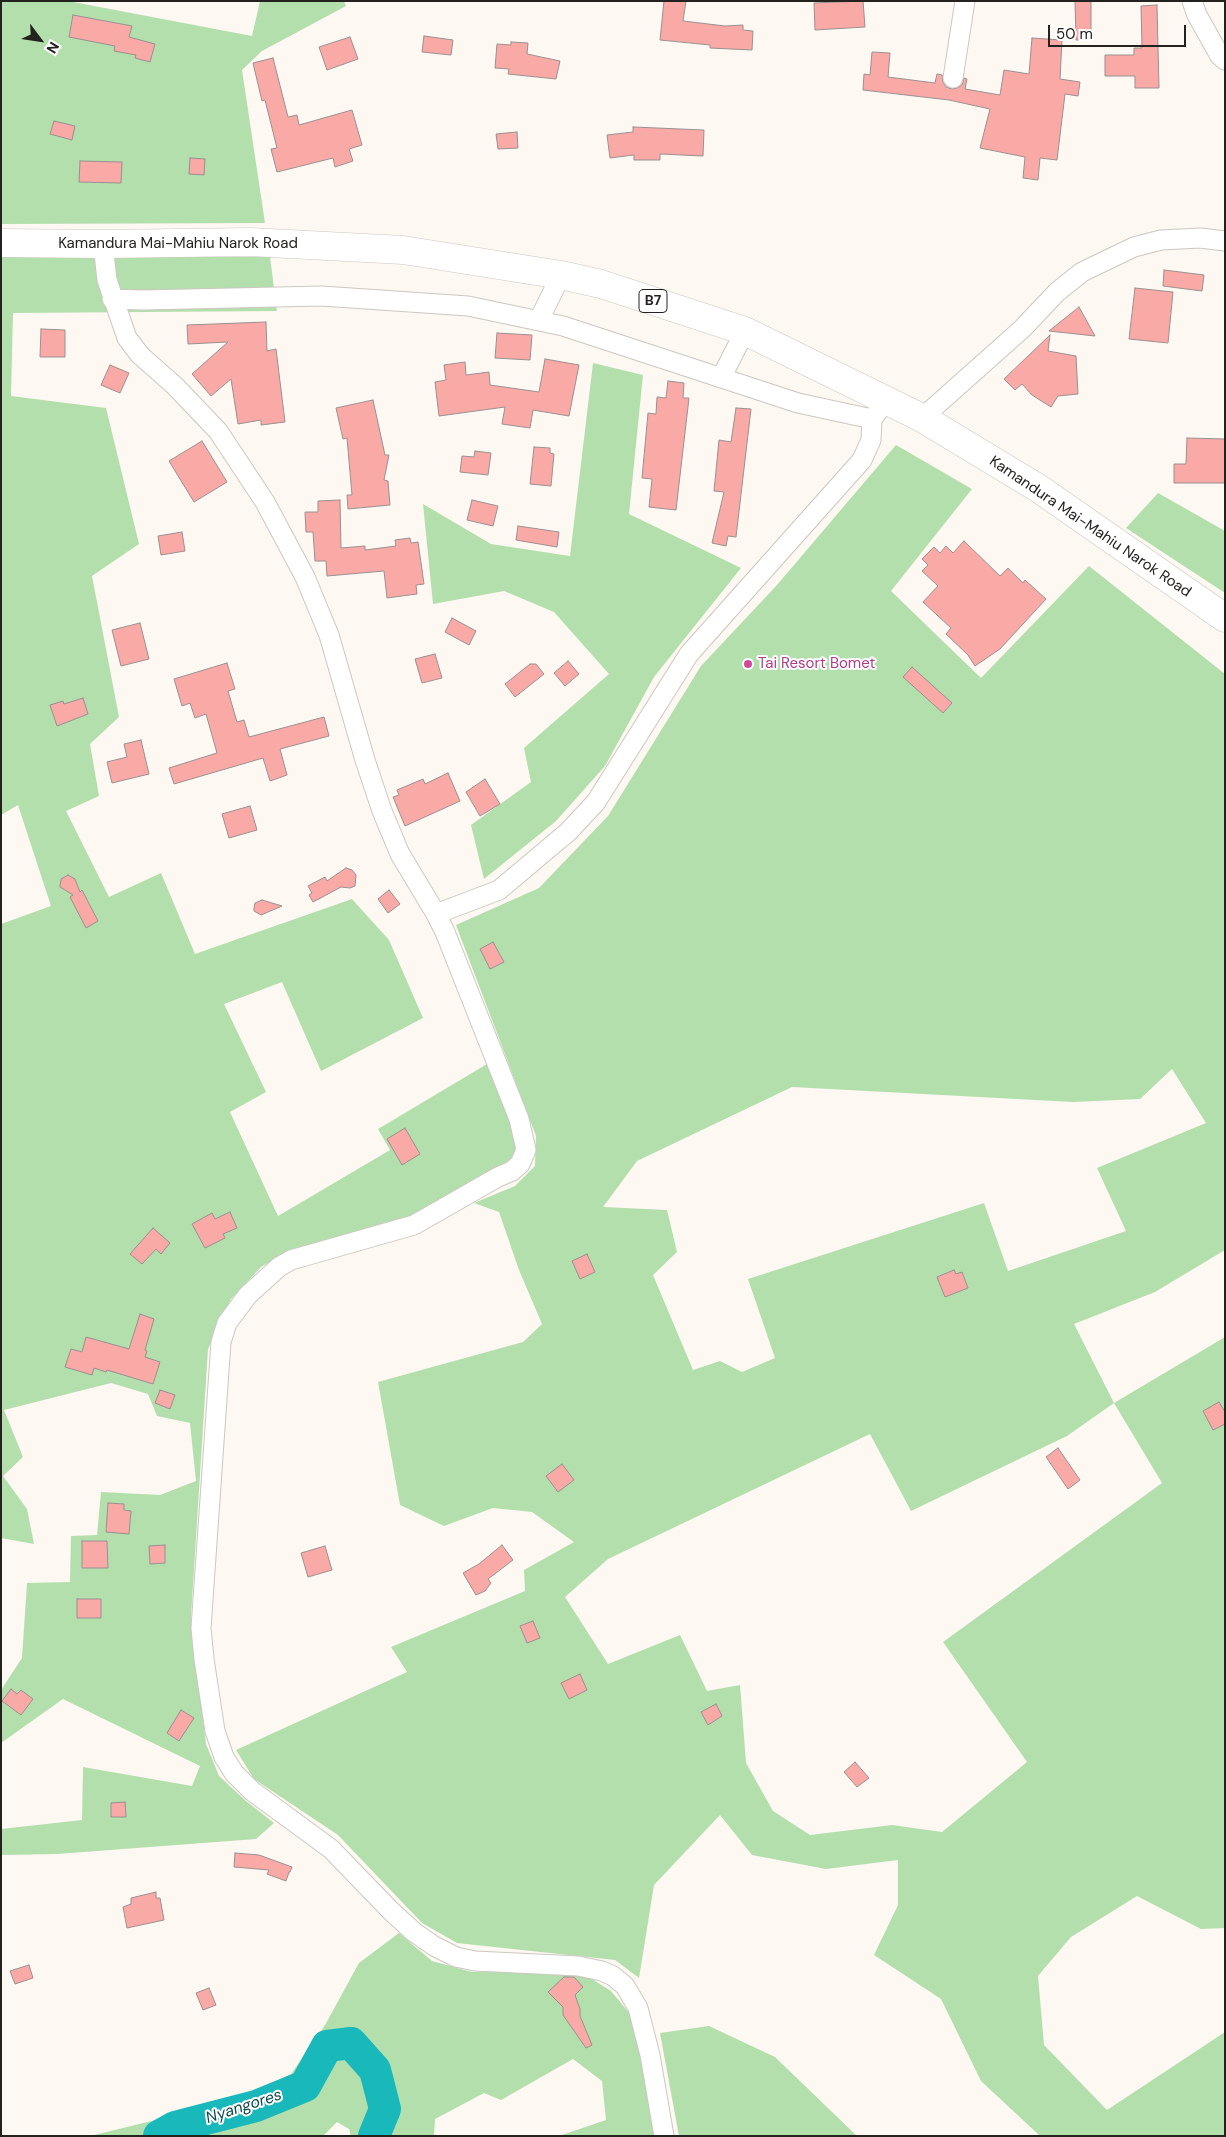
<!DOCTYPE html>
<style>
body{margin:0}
#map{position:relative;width:1226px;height:2137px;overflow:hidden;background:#fdf8f1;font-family:"DM Sans",sans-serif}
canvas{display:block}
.frame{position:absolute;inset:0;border:2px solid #24221f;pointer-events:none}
.north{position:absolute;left:15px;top:15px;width:50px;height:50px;-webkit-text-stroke:4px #fff;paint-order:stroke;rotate:121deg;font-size:14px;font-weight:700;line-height:20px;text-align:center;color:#24221f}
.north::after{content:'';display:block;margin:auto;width:18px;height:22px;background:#24221f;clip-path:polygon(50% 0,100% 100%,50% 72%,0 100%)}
.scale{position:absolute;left:1048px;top:25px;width:138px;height:22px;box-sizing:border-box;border:2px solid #24221f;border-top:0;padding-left:6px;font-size:15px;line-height:18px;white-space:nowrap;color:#24221f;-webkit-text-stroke:4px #fff;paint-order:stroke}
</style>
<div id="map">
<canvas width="1226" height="2137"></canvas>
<div class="frame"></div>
<div class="north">N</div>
<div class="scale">50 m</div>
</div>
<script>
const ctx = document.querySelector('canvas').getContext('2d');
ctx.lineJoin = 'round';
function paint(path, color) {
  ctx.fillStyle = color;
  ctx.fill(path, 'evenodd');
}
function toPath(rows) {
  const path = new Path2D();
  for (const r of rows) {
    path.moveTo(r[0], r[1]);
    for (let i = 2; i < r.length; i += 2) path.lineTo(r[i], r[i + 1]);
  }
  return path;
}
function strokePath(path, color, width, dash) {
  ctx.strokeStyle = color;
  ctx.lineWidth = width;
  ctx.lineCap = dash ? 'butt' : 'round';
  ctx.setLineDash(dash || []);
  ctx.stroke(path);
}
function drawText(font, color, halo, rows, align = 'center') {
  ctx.font = font + ' "DM Sans",sans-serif';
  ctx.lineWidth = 4;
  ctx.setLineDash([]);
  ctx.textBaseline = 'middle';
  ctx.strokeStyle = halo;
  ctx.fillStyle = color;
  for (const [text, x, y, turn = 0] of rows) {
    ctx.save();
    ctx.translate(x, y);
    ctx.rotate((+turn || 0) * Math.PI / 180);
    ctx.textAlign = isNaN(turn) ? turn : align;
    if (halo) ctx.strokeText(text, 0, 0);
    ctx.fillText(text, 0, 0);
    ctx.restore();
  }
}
paint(toPath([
 [1,1,68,1,252,36,260,1,344,1,346,6,262,51,242,70,265,223,1,224],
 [1,256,270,257,277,311,13,313,11,396,106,408,139,544,92,576,119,717,90,744,99,796,66,811,109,897,161,873,195,954,352,899,389,940,423,1018,321,1071,282,982,224,1004,266,1092,230,1112,278,1216,390,1150,378,1129,487,1064,507,1113,517,1147,507,1166,413,1221,292,1249,261,1267,231,1299,208,1349,191,1616,206,1744,219,1776,246,1801,274,1823,256,1839,57,1854,1,1855,1,1829,82,1820,83,1767,192,1786,200,1766,63,1699,1,1743,1,1690,22,1658,27,1583,70,1582,71,1536,97,1535,101,1492,160,1495,196,1481,190,1423,157,1416,148,1394,111,1383,4,1410,23,1457,3,1476,27,1509,34,1544,1,1538,1,924,51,906,18,805,1,815],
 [593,363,643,375,629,514,741,568,654,677,605,766,556,821,484,879,471,825,531,782,524,748,609,674,554,612,504,591,433,604,423,504,491,544,570,556],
 [896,445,972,489,891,591,981,678,1089,566,1225,674,1225,1250,1155,1292,1074,1324,1114,1403,1225,1337,1225,1928,1201,1929,1137,1896,1071,1937,1038,1976,1044,2045,1107,2110,1225,2032,1225,2136,1040,2136,981,2081,941,1999,874,1955,898,1905,898,1860,826,1869,752,1855,720,1815,654,1885,639,1978,615,1960,457,1943,422,1923,338,1835,254,1779,236,1750,407,1672,391,1647,525,1591,524,1570,574,1542,532,1512,493,1508,444,1526,400,1505,378,1382,523,1342,542,1324,519,1270,499,1212,474,1203,515,1186,535,1166,536,1136,456,925,539,888,608,816,701,666,777,585],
 [1172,1069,1206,1123,1097,1168,1126,1231,1008,1271,984,1203,748,1279,775,1358,742,1372,720,1361,693,1370,653,1275,677,1252,667,1210,603,1207,637,1161,792,1087,1073,1102,1140,1099],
 [1114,1403,1162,1483,943,1642,1027,1762,942,1832,892,1825,810,1835,773,1811,746,1763,740,1685,707,1691,680,1635,608,1664,565,1597,608,1559,870,1434,911,1511,1067,1436],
 [1158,493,1225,531,1225,593,1126,528],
 [399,1933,432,1961,472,1972,564,1969,584,1974,611,1991,630,2014,645,2070,656,2136,559,2136,606,2120,602,2081,573,2059,501,2100,484,2093,435,2119,434,2136,351,2136,349,2129,337,2122,323,2136,90,2136,242,2099,291,2074,325,2025,359,1963],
 [709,2026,775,2057,857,2136,679,2136,660,2033]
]), '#b3dfac');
strokePath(toPath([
 [159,2136,175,2127,256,2106,305,2086,327,2046,351,2043,375,2070,385,2109,374,2136]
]), '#19b8bb', 32);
const building = toPath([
 [664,1,686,1,683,21,725,26,743,25,743,30,753,31,752,50,710,48,710,45,660,40,664,1],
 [863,1,865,27,815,30,814,3,863,1],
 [1075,1,1091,1,1091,40,1076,40,1075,1],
 [1157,5,1159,88,1135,88,1135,76,1105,76,1105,55,1134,55,1134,48,1142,48,1141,6,1157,5],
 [73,15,132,26,129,37,155,44,150,62,135,58,136,55,114,51,115,46,69,37,73,15],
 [424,36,453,40,451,55,422,52,424,36],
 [350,37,358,59,327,70,319,47,350,37],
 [1032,38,1062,40,1060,79,1080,82,1078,96,1065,94,1057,160,1040,158,1038,180,1023,178,1025,157,980,148,990,109,949,100,863,90,864,74,870,75,872,52,890,53,888,77,935,83,937,74,942,75,943,82,946,87,952,89,957,88,962,85,964,78,967,79,965,89,1000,95,1004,70,1029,74,1032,38],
 [511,42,528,43,527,54,560,61,556,79,508,74,509,69,495,68,497,44,511,45,511,42],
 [273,58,288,117,297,115,299,125,352,110,362,145,349,149,353,161,335,167,333,158,277,172,271,149,277,148,265,100,262,101,253,63,273,58],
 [54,121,75,126,72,140,50,134,54,121],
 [633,127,704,130,703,156,660,154,660,160,634,160,634,155,610,158,607,135,633,132,633,127],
 [517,132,518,148,498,149,496,134,517,132],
 [190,158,205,159,204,175,189,174,190,158],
 [80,161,122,162,121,183,79,182,80,161],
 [1164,270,1204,275,1202,291,1163,286,1164,270],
 [1135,288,1173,292,1168,343,1129,339,1135,288],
 [1079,307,1095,336,1049,331,1079,307],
 [266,322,267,351,276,349,285,422,261,425,261,420,238,424,231,379,211,396,192,374,228,342,188,344,187,325,266,322],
 [41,329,65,330,65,357,40,357,41,329],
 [497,333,532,335,530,360,495,358,497,333],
 [1050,335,1048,351,1076,356,1078,394,1058,396,1051,407,1032,395,1022,384,1015,390,1004,379,1050,335],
 [545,359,579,365,569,416,533,410,530,428,502,424,505,407,439,416,435,382,446,380,444,365,465,362,466,375,489,372,490,385,539,392,545,359],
 [110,365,129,373,120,393,101,385,110,365],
 [668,381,684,383,683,398,689,398,676,510,649,507,652,479,642,478,648,413,656,414,657,397,666,398,668,381],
 [373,400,385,455,389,455,384,480,388,481,390,505,348,509,347,495,352,495,347,438,343,439,336,408,373,400],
 [736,408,751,409,736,537,728,536,726,546,712,543,724,492,714,491,719,440,731,442,736,408],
 [1187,438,1225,439,1225,483,1174,483,1174,464,1186,464,1187,438],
 [202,441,227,482,194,502,169,461,202,441],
 [534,447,550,448,550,453,554,454,551,486,530,484,534,447],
 [475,451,491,453,488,475,460,472,462,456,474,457,475,451],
 [340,500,341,548,365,546,365,550,396,546,395,540,410,538,411,543,418,542,424,584,416,585,417,594,387,598,384,571,327,576,326,561,315,561,313,532,306,532,305,512,318,512,318,501,340,500],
 [472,500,498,506,493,526,467,520,472,500],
 [518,526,559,532,557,547,516,540,518,526],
 [182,532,185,551,161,555,158,536,182,532],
 [964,541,1000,576,1008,568,1023,583,1025,580,1046,599,1000,649,975,666,968,655,946,634,951,628,923,602,938,586,922,571,928,565,922,559,934,547,940,553,946,546,953,553,964,541],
 [452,618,476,631,469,645,445,632,452,618],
 [140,623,149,659,121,666,112,630,140,623],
 [435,654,442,678,422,683,415,659,435,654],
 [568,661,579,674,565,686,554,673,568,661],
 [227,663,235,689,228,691,237,722,244,720,249,737,324,717,329,736,280,749,287,775,270,781,263,758,174,784,169,768,217,753,206,714,195,718,190,703,182,706,174,679,227,663],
 [530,664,536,664,544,674,515,697,505,684,530,664],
 [912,667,952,703,943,713,903,677,912,667],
 [83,698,88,714,57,726,50,705,63,701,64,704,83,698],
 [141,740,149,774,112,783,107,762,127,757,124,744,141,740],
 [448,773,460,801,405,826,393,797,399,795,397,790,423,779,425,784,448,773],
 [485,779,500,804,480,816,466,792,485,779],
 [250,806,257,830,229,838,222,814,250,806],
 [346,868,352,870,356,875,355,886,350,888,341,887,313,902,309,895,312,893,308,886,325,877,327,881,346,868],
 [68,875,75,879,80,892,82,890,98,921,86,928,70,897,73,895,60,887,61,879,68,875],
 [389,890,400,904,388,913,378,899,389,890],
 [262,900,282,906,261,915,254,911,254,908,255,903,262,900],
 [493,942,504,962,490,969,480,949,493,942],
 [405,1128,420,1154,402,1165,387,1139,405,1128],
 [230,1212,237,1228,223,1234,225,1238,205,1248,192,1224,212,1213,215,1219,230,1212],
 [153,1228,170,1243,161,1254,156,1249,142,1264,130,1254,153,1228],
 [587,1254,595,1272,580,1279,572,1261,587,1254],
 [954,1270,956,1274,962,1272,968,1288,945,1297,937,1277,954,1270],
 [140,1314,154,1319,145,1350,147,1351,145,1357,160,1362,153,1384,107,1370,106,1372,94,1368,92,1375,65,1367,71,1349,82,1352,86,1337,129,1349,140,1314],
 [160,1390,175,1395,170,1409,155,1403,160,1390],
 [1219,1402,1225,1412,1225,1424,1213,1430,1203,1411,1219,1402],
 [1058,1448,1080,1480,1068,1489,1046,1457,1058,1448],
 [562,1464,574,1480,558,1492,546,1476,562,1464],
 [108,1503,124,1504,124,1510,131,1511,129,1534,106,1532,108,1503],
 [82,1541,107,1541,108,1568,82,1568,82,1541],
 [165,1545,165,1563,150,1564,149,1546,165,1545],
 [502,1545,513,1560,488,1579,491,1583,485,1591,476,1595,463,1573,479,1564,502,1545],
 [325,1546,332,1570,308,1577,301,1553,325,1546],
 [77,1599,101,1599,101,1618,77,1618,77,1599],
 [533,1621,540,1638,527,1643,520,1626,533,1621],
 [580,1674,587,1690,569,1699,561,1683,580,1674],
 [11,1689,17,1694,21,1690,33,1699,21,1715,2,1701,11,1689],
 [716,1704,722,1716,708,1725,701,1712,716,1704],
 [181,1710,194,1718,179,1741,167,1733,181,1710],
 [855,1762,869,1778,857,1787,844,1772,855,1762],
 [125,1802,126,1817,111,1817,111,1803,125,1802],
 [235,1853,259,1855,292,1867,290,1872,289,1872,286,1881,267,1874,269,1870,234,1867,235,1853],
 [156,1892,156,1898,160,1898,164,1920,127,1928,123,1907,131,1904,131,1898,156,1892],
 [29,1965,33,1978,15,1984,10,1971,29,1965],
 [564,1977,574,1977,583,1987,575,1995,580,2009,580,2016,592,2045,586,2048,563,2015,563,2007,548,1992,564,1977],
 [209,1988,216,2005,203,2010,196,1993,209,1988]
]);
paint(building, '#f9aaa7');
strokePath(building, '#9a9090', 1);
const minor = toPath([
 [1192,1,1197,15,1220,56,1225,60],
 [953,78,965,1],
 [103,244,107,280,127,338,140,355,175,386,218,431,265,502,305,577,329,635,365,760,382,811,400,854,436,914,445,932,519,1119,526,1150,520,1164,512,1171,498,1177,414,1225,291,1260,279,1267,248,1295,227,1323,221,1342,201,1628,204,1659,215,1731,224,1757,234,1773,252,1791,331,1849,391,1911,414,1932,434,1946,456,1957,475,1961,578,1966,602,1971,613,1976,625,1986,638,2008,650,2055,664,2136],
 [112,299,143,300,322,296,468,306,563,326,798,403,872,419],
 [539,320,561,275],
 [721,378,745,331],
 [922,418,1022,329,1057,292,1082,272,1134,247,1161,240,1200,238,1225,241],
 [436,914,499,890,568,832,596,802,689,654,862,460,871,440,872,419,879,410]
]);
const highway = toPath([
 [1,243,103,244,251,242,403,250,561,275,601,284,745,331,922,418,1038,488,1225,618]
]);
strokePath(minor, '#ccc7c0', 21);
strokePath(highway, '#ccc7c0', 29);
strokePath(minor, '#fff', 19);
strokePath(highway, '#fff', 28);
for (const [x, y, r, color] of [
 [748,664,5,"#d1479c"]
]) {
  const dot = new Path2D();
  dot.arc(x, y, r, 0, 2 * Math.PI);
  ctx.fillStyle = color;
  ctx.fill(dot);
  strokePath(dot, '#fff', 2);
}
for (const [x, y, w] of [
 [653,301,28]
]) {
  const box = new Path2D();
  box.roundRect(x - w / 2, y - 11.5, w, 23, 4);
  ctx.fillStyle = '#fff';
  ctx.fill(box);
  strokePath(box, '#24221f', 1);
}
drawText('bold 14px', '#24221f', null, [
 ["B7",653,301]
]);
drawText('15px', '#24221f', '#fff', [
 ["Kamandura Mai-Mahiu Narok Road",178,244],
 ["Kamandura Mai-Mahiu Narok Road",1090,527,34]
]);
drawText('15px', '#b23c85', '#fff', [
 ["Tai Resort Bomet",758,664]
], 'left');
drawText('italic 16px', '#0d4b4c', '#fff', [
 ["Nyangores",244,2107,-18]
]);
</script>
